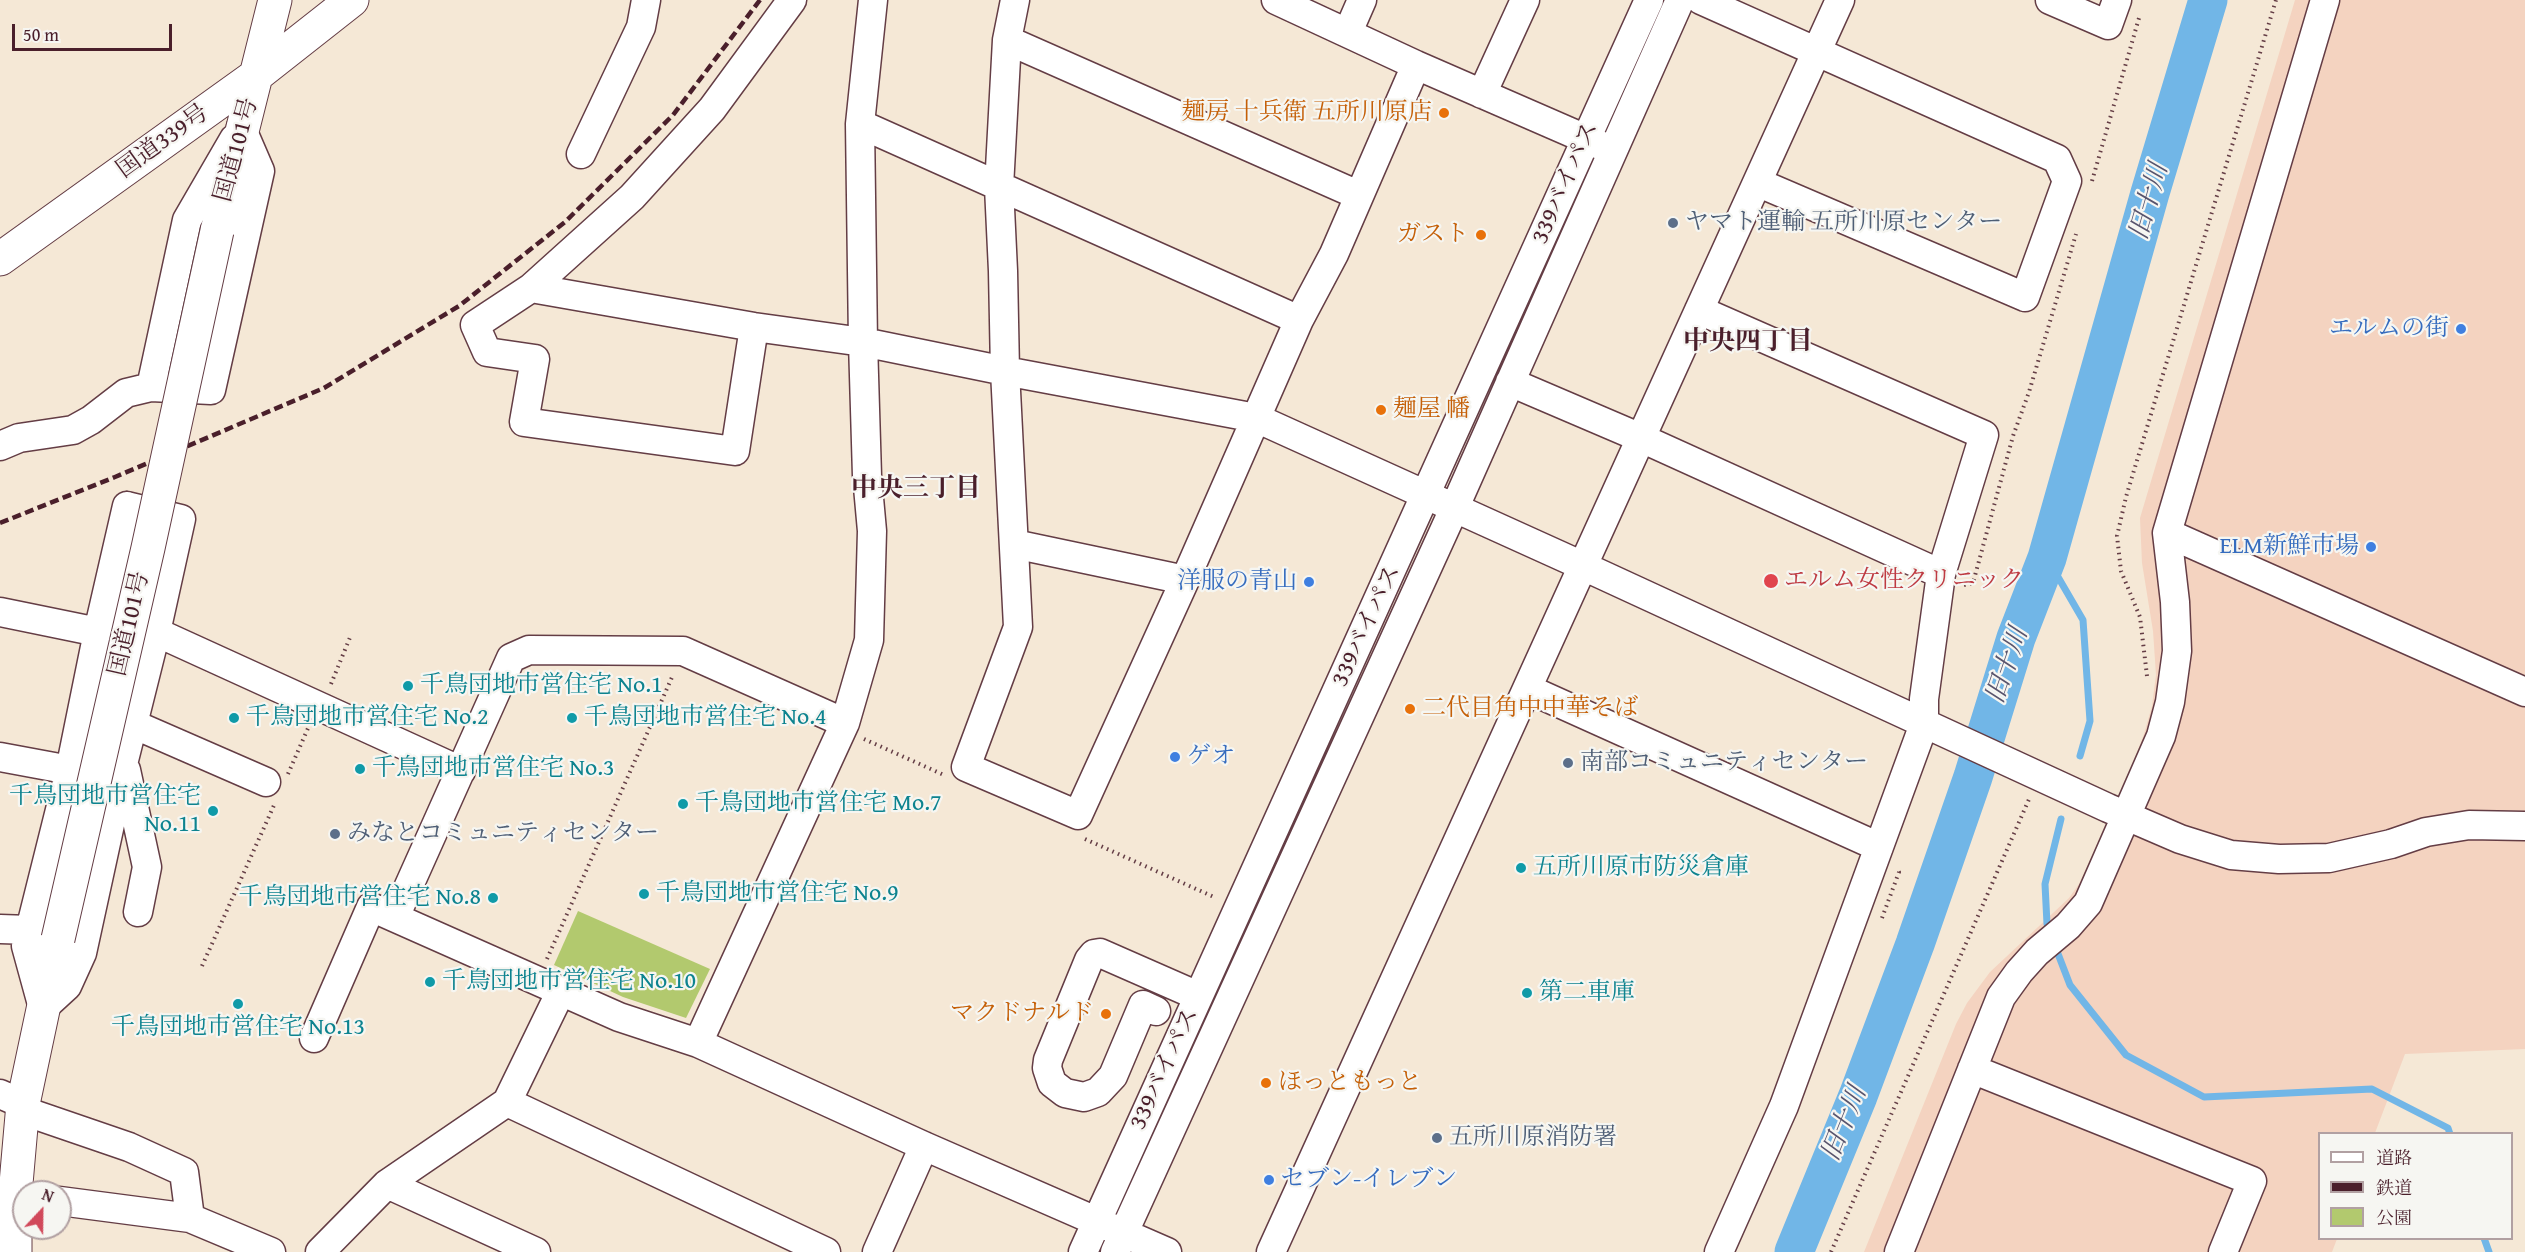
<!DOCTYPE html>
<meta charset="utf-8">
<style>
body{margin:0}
#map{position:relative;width:2525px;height:1252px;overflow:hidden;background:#f5e8d6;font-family:"Gentium Book Plus","Noto Serif JP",serif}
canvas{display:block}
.legend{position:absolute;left:2318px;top:1132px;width:195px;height:108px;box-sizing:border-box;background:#f6f6f2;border:2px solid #b1a0a2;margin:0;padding:8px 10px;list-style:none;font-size:18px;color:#4a1f2b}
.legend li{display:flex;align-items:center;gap:12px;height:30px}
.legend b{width:30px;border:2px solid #b1a0a2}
.north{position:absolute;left:12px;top:1180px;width:60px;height:60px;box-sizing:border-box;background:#f6f6f2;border:2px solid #b1a0a2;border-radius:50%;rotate:22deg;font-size:16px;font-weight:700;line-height:24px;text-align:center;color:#4a1f2b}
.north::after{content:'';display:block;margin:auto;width:21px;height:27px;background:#d1495b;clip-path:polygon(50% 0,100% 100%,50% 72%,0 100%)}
.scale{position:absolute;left:12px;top:24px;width:160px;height:27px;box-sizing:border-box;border:3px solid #4a1f2b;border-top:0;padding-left:8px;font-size:18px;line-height:21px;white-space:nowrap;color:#4a1f2b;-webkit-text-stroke:4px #f6f6f2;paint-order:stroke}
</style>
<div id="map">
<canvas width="2525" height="1252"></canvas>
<ul class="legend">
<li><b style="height:8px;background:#fff"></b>道路</li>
<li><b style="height:8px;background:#4a1f2b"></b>鉄道</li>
<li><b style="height:16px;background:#b2c96e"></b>公園</li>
</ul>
<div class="north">N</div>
<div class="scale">50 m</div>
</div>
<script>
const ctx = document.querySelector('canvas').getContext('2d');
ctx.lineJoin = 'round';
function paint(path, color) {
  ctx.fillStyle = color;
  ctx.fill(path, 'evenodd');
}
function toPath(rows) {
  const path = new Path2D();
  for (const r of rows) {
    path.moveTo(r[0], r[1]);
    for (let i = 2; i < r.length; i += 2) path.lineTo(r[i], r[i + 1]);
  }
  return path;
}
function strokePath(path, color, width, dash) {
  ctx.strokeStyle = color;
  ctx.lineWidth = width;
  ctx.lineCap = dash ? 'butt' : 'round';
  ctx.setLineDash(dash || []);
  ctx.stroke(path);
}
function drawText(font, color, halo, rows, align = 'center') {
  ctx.font = font + ' "Gentium Book Plus","Noto Serif JP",serif';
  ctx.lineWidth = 4.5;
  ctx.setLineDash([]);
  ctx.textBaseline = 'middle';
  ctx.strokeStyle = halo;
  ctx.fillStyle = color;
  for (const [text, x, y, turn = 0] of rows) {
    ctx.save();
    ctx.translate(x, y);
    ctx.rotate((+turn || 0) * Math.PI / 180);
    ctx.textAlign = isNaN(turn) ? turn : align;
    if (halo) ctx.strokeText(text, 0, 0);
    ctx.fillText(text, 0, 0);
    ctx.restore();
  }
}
paint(toPath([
 [2295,0,2525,0,2525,1049,2405,1054,2375,1133,2320,1134,2320,1238,2337,1239,2332,1252,1864,1252,1956,1024,1967,1003,1990,972,2069,898,2079,884,2125,784,2144,734,2152,706,2156,675,2153,631,2142,563,2140,518]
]), '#f4d3c0');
paint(toPath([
 [578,911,710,969,686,1018,623,997,554,965]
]), '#b2c96e');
strokePath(toPath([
 [2047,558,2083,620,2090,721,2080,756],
 [2050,932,2047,924,2045,884,2061,819],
 [2055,946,2070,985,2126,1055,2204,1097,2372,1089,2448,1128,2450,1134],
 [2484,1238,2489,1252]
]), '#71b6e7', 7);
strokePath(toPath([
 [1794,1252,1858,1096,1915,944,1973,777,2016,638,2047,558,2150,193,2208,0]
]), '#71b6e7', 39);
const minor = toPath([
 [1015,0,1007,40,999,187,1003,271,1005,371,1018,627,966,767,1078,815,1185,580,1299,320,1334,254,1416,65],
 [1276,0,1416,65,1602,146],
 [1701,0,2057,159,2067,181,2025,297,1759,183],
 [2050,0,2108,25,2117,0],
 [1348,32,1362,0],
 [1007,40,1358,195],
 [1482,94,1525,0],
 [860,124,1299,320],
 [581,154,641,27,646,0],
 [531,288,754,327,863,342,1005,371,1256,418,1583,566,2108,808,2180,839,2231,855,2279,859,2329,858,2391,844,2426,832,2469,825,2525,826],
 [1699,310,1984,435,1941,574,1924,699,1924,724,1784,1106,1719,1252],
 [754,327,735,451,524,422,535,359,487,352,475,325,531,288,632,197,712,109,792,0],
 [1510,382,1641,438,1941,574],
 [151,387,187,220,234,139],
 [0,446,19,438,73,430,91,420,126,393,151,387,211,390,260,171,241,127],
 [127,506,181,519,156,632,124,760,82,953,67,986,43,1008,26,946,70,770,98,632,127,506],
 [2167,533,2525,692],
 [1014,544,1185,580],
 [0,612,98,632],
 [156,632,461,771],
 [1528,689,1879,847],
 [133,724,266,782],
 [0,757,70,770],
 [126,770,147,867,138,912],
 [395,917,511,658,529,650,683,651,845,723],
 [0,929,30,930],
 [1156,1011,1143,1005,1113,1076,1098,1092,1084,1097,1065,1093,1052,1083,1047,1068,1048,1060,1089,960,1094,954,1100,953,1198,996],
 [314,1038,371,907,619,1017,698,1043,924,1146,1167,1252],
 [698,1043,845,723,869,640,872,531,867,476,863,342,860,124,873,0],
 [1972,1069,2252,1181,2223,1252],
 [0,1094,23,1104],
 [507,1102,826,1252],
 [24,1111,129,1147,184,1172,190,1218],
 [387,1184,536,1252],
 [60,1201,190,1218,271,1252],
 [320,1252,387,1184,507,1102,561,991],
 [877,1252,924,1146],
 [1083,1252,1649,0],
 [1115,1252,1454,509,1680,0],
 [1271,1252,1840,0],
 [1899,1252,2001,997,2019,972,2037,952,2068,926,2088,903,2161,736,2170,702,2177,651,2175,602,2167,533,2325,0]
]);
const highway = toPath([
 [217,231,275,0],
 [0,259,258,74,352,0],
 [15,1252,15,1195,23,1104,58,939]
]);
strokePath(minor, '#643d45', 31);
strokePath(highway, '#643d45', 35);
strokePath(toPath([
 [2092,181,2139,18],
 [1964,585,1973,583,2013,436,2029,392,2076,234],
 [2147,676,2140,617,2121,571,2117,536,2126,497,2276,0],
 [331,684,351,635],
 [864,739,944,775],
 [288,774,309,726],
 [1085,839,1214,897],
 [1882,918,1899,872,1897,869],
 [547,959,673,675],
 [202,966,275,803],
 [1831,1252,2030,797]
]), '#643d45', 4, [1.5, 4.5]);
strokePath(minor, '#fff', 28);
strokePath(highway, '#fff', 33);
strokePath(toPath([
 [0,523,115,477,324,388,459,306,565,222,673,115,760,0]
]), '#4a1f2b', 4.5, [9, 4.5]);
const highwayBridge = toPath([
 [58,939,148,548,217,231]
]);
strokePath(highwayBridge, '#643d45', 35, []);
strokePath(highwayBridge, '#fff', 33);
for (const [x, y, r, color] of [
 [1444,113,6,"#e8710a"],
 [1673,223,6,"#5c6f8a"],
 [1481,235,6,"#e8710a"],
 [2461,329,6,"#3f7fe0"],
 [1381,410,6,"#e8710a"],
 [2371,547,6,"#3f7fe0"],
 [1771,581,8,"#e0444e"],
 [1309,582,6,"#3f7fe0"],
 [408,686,6,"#0f9aa8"],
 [1410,709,6,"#e8710a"],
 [234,718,6,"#0f9aa8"],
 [572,718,6,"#0f9aa8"],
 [1175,757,6,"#3f7fe0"],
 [1568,763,6,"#5c6f8a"],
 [360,769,6,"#0f9aa8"],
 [683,804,6,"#0f9aa8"],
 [213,811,6,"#0f9aa8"],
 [335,834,6,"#5c6f8a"],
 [1521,868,6,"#0f9aa8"],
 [644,894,6,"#0f9aa8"],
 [493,898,6,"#0f9aa8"],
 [430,982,6,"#0f9aa8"],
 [1527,993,6,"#0f9aa8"],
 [238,1004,6,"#0f9aa8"],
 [1106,1014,6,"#e8710a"],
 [1266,1083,6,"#e8710a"],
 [1437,1138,6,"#5c6f8a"],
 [1269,1180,6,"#3f7fe0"]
]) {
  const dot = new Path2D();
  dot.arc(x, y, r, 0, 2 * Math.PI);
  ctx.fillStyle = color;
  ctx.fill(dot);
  strokePath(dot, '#f6f6f2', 2);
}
drawText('24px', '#c56008', '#f6f6f2', [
 ["麺房 十兵衛 五所川原店",1432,113],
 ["ガスト",1469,235],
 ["麺屋 幡",1393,410,"left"],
 ["二代目角中中華そば",1422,709,"left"],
 ["マクドナルド",1094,1014],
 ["ほっともっと",1278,1083,"left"]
], 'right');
drawText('24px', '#4a1f2b', '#f6f6f2', [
 ["国道339号",163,142,-36],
 ["国道101号",237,150,-75],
 ["339バイパス",1566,183,-66],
 ["国道101号",130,624,-77],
 ["339バイパス",1367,626,-65],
 ["339バイパス",1165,1069,-65]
]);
drawText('24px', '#4e5e75', '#f6f6f2', [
 ["ヤマト運輸 五所川原センター",1685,223],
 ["南部コミュニティセンター",1580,763],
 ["みなとコミュニティセンター",347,834],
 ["五所川原消防署",1449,1138]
], 'left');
drawText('24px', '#366cbe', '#f6f6f2', [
 ["エルムの街",2449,329],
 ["ELM新鮮市場",2359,547],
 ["洋服の青山",1297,582],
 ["ゲオ",1187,757,"left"],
 ["セブン-イレブン",1281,1180,"left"]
], 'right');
drawText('24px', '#be3a42', '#f6f6f2', [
 ["エルム女性クリニック",1784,581]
], 'left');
drawText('24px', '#0d838f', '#f6f6f2', [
 ["千鳥団地市営住宅 No.1",420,686],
 ["千鳥団地市営住宅 No.2",246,718],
 ["千鳥団地市営住宅 No.4",584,718],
 ["千鳥団地市営住宅 No.3",372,769],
 ["千鳥団地市営住宅",201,797,"right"],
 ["No.11",201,825,"right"],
 ["千鳥団地市営住宅 Mo.7",695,804],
 ["五所川原市防災倉庫",1533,868],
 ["千鳥団地市営住宅 No.9",656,894],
 ["千鳥団地市営住宅 No.8",481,898,"right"],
 ["千鳥団地市営住宅 No.10",442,982],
 ["第二車庫",1539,993],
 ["千鳥団地市営住宅 No.13",238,1028,"center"]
], 'left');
drawText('italic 26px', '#58546d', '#f6f6f2', [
 ["旧十川",2150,202,-74],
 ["旧十川",2008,666,-71],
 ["旧十川",1845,1124,-68]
]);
drawText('bold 26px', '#4a1f2b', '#f6f6f2', [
 ["中央四丁目",1748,342],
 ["中央三丁目",916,489]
]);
</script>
